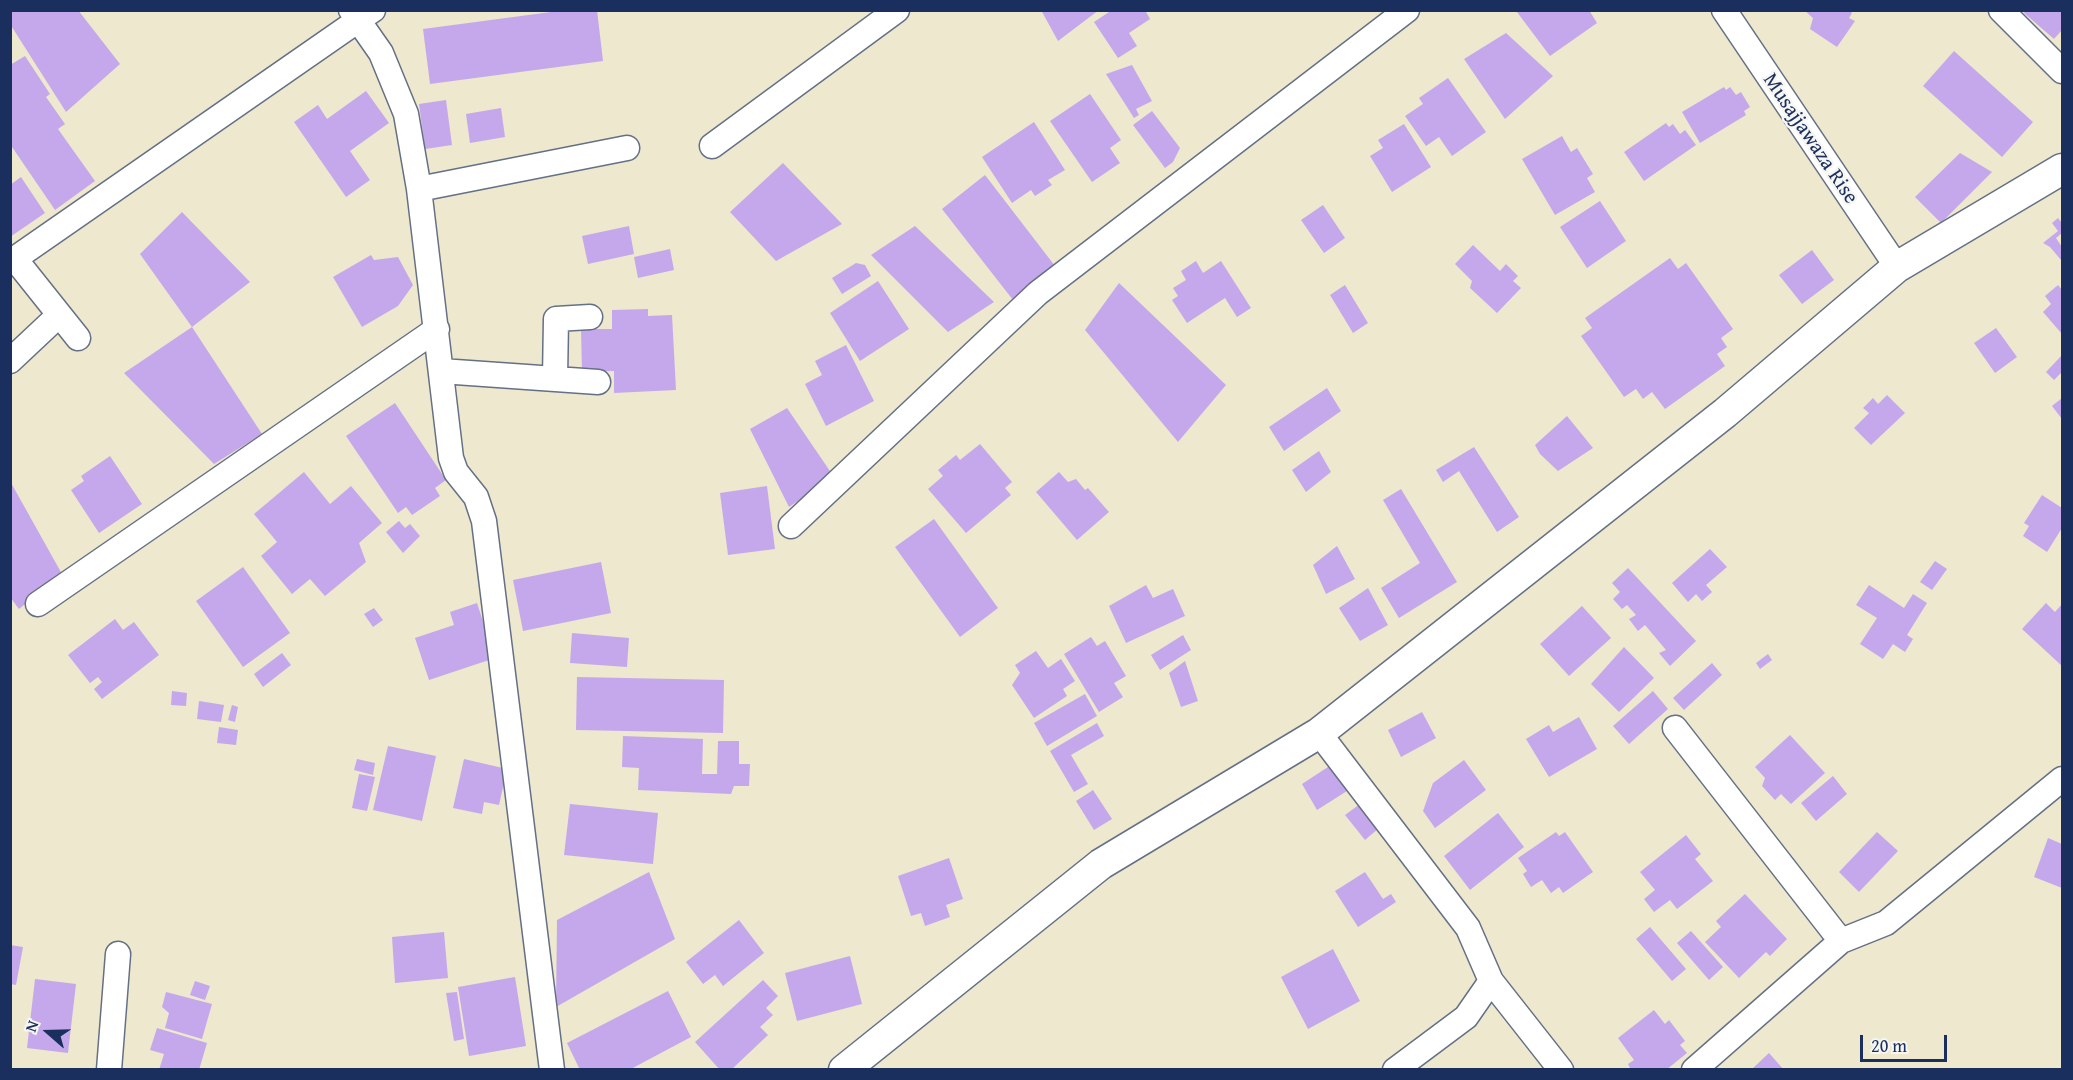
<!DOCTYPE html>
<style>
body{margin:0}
#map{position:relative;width:2073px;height:1080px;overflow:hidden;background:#ede8ce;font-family:"Gentium Book Plus",serif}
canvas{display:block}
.frame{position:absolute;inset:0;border:12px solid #1b2f5e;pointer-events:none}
.north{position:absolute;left:18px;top:1002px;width:60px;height:60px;-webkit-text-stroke:4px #f6f6f2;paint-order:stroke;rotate:290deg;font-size:16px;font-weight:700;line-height:24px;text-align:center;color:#1b2f5e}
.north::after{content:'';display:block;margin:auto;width:21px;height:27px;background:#1b2f5e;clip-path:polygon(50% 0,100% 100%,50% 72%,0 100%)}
.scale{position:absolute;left:1860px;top:1035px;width:87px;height:27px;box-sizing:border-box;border:3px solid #1b2f5e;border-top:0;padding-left:8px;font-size:18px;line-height:21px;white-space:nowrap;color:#1b2f5e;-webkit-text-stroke:4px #f6f6f2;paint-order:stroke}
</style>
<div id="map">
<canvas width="2073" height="1080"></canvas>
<div class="frame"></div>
<div class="north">N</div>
<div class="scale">20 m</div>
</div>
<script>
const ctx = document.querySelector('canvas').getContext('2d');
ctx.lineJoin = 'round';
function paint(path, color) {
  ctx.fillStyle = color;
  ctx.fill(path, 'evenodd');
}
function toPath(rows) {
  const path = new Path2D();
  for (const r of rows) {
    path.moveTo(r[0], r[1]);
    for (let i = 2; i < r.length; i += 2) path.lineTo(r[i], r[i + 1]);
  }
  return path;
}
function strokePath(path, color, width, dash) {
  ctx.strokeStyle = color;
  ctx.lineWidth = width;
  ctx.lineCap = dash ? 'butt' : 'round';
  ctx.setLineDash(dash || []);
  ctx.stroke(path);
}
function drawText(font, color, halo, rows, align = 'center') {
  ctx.font = font + ' "Gentium Book Plus",serif';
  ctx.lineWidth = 5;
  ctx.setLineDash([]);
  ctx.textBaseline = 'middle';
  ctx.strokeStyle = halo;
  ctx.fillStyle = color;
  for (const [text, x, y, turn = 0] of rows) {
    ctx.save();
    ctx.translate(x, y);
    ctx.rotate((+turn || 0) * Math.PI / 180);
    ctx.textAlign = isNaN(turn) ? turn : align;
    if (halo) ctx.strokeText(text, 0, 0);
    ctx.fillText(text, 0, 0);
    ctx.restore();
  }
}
paint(toPath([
 [10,10,78,10,120,64,66,112,10,24],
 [566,10,597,10,603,61,430,84,423,29],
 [1041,10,1099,10,1058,41],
 [1112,10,1145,10,1150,19,1129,33,1137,46,1118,58,1094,22],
 [1520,10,1589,10,1597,23,1550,56,1517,12],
 [1804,10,1849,10,1852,13,1849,18,1855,21,1837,47,1810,29,1813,18],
 [2026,10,2062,10,2062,30,2054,39,2024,13],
 [1506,33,1553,76,1505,119,1464,59],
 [1954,51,2033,122,2002,157,1923,86],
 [25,56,50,94,46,97,65,124,58,129,95,181,55,210,10,144,10,65],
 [1132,65,1152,101,1136,109,1139,115,1134,118,1106,74],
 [1448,78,1486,132,1452,156,1439,137,1426,146,1405,116,1423,104,1419,98],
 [1724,87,1726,90,1730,87,1736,95,1741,92,1750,107,1744,111,1746,115,1700,143,1682,112],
 [366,91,389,123,350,151,370,180,346,197,294,122,318,105,327,119],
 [1090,94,1121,140,1110,148,1120,163,1092,182,1050,121],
 [446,100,452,145,425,149,419,104],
 [501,108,505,137,470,143,466,114],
 [1152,111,1180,148,1173,162,1165,168,1133,125],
 [1034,122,1065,170,1048,180,1052,185,1035,196,1031,190,1012,203,982,157],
 [1666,123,1669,127,1673,124,1680,134,1685,130,1696,145,1644,181,1624,152],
 [1404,124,1431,167,1392,192,1370,156,1383,148,1378,140],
 [1562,136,1571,152,1577,148,1593,174,1587,178,1595,192,1555,215,1522,159],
 [1960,153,1992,172,1941,223,1915,197],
 [783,163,842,224,776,261,730,212],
 [985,175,1055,266,1013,300,942,209],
 [21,177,45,213,10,237,10,185],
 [1600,201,1626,241,1587,268,1560,227],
 [1323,205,1345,238,1324,253,1301,220],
 [182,212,250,282,192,327,140,254],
 [2058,218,2062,223,2062,233,2056,238,2062,247,2061,260,2050,247,2043,243,2058,231,2052,223],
 [629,226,634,254,588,264,582,236],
 [915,226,994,302,948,332,871,255],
 [1473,245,1500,271,1506,264,1518,276,1513,281,1521,288,1497,313,1470,288,1472,281,1455,264],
 [670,249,674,270,638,278,634,257],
 [1812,250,1834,280,1802,304,1779,275],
 [371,255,374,260,398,257,413,285,398,306,362,327,333,277],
 [1670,258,1678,269,1686,263,1733,329,1721,338,1727,347,1717,354,1725,366,1665,409,1652,392,1643,399,1636,389,1624,397,1581,336,1592,328,1585,318],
 [1196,261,1203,273,1221,261,1251,308,1237,317,1225,298,1187,323,1172,300,1178,296,1173,288,1186,280,1181,271],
 [856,263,865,265,871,276,842,294,832,278],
 [878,281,909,329,860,361,830,313],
 [1119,283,1226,385,1178,442,1085,330],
 [1345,285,1368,323,1353,333,1330,295],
 [2058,285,2062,290,2062,334,2043,312,2051,304,2045,296],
 [648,309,648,316,672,315,676,390,614,393,614,371,582,372,581,329,612,329,612,310],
 [192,327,262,434,214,464,124,373],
 [1996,328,2017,357,1995,373,1974,343],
 [846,345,874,401,826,426,805,384,822,375,815,361],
 [2062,355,2062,372,2054,380,2046,372],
 [1327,388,1341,411,1284,451,1269,427],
 [1887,395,1905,413,1871,445,1854,428,1869,413,1863,408,1873,398,1878,404],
 [2062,398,2062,419,2052,406],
 [395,403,446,480,435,488,440,496,412,515,406,507,398,513,346,436],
 [787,408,834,477,789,507,750,429],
 [1567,416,1593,448,1558,471,1540,454,1535,445],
 [980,444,1012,482,1005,488,1011,495,966,533,928,489,943,476,938,470,956,455,960,460],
 [1474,447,1519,517,1497,532,1459,471,1443,482,1436,470],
 [1319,451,1331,472,1306,492,1292,470],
 [110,456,142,504,99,533,71,490,84,481,81,476],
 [304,472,330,504,351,486,382,523,359,543,366,562,325,596,310,579,292,594,261,556,277,542,254,514],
 [1059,472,1068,482,1076,479,1085,490,1088,488,1109,512,1077,540,1036,492],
 [10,481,62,574,19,609,10,597],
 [767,486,775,549,728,555,720,493],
 [1401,489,1457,582,1399,618,1381,588,1420,563,1383,500],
 [2042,495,2062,508,2062,528,2047,552,2023,536,2029,526,2024,523],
 [934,519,998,608,960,637,895,547],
 [399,521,405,528,410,524,420,536,403,553,386,532],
 [1337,546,1355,579,1326,594,1313,565],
 [1710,549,1727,567,1706,585,1712,592,1702,601,1696,594,1688,602,1672,583],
 [1935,561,1947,569,1932,590,1920,582],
 [601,562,611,613,523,631,513,580],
 [243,567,290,633,243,667,196,601],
 [1628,568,1696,641,1670,666,1659,653,1666,650,1645,625,1638,631,1629,619,1636,615,1627,605,1622,609,1613,599,1620,592,1612,583],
 [1146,585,1153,598,1173,589,1185,616,1126,643,1109,606],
 [1869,585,1904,608,1913,594,1927,603,1907,635,1913,639,1905,652,1893,644,1883,659,1860,644,1877,618,1856,605],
 [1368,588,1388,625,1360,641,1339,608],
 [477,603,495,658,429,680,415,638,454,625,450,612],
 [2046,603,2055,612,2062,604,2062,666,2022,629],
 [1582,606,1611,638,1569,676,1540,644],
 [374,608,383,620,373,627,364,614],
 [115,619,123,630,134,622,159,655,102,699,94,689,102,682,98,677,90,683,68,655],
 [572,633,629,638,627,667,570,663],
 [1183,635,1191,650,1160,670,1151,655],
 [1091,637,1097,646,1105,641,1126,676,1114,683,1123,697,1099,712,1064,654],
 [1624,647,1654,678,1619,712,1591,684],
 [1036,651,1048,668,1061,659,1075,681,1063,689,1067,696,1034,718,1012,685,1020,673,1015,665],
 [282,653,291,665,263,687,254,674],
 [1768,654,1772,660,1760,669,1756,663],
 [1185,661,1198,701,1181,707,1169,673],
 [1712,663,1722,675,1684,710,1673,698],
 [577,677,724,680,723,733,576,730],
 [172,691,187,693,186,706,171,705],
 [1653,691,1668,709,1629,744,1613,726],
 [1085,694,1097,716,1047,746,1034,723],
 [199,701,224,705,221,722,197,719],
 [232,705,238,707,235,722,228,720],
 [1422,712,1436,738,1401,757,1388,730],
 [1579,717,1597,749,1549,777,1526,739,1549,725,1553,732],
 [1097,723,1104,736,1071,755,1088,784,1074,792,1050,751],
 [219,727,238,730,236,745,217,743],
 [1790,735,1825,773,1791,804,1781,794,1775,800,1762,786,1765,778,1755,767],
 [623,736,703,739,702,774,717,774,718,741,739,741,739,764,750,764,749,786,734,786,731,794,638,790,639,768,622,767],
 [388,746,436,756,422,821,373,810],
 [357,759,375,763,373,775,354,770],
 [464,759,507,769,499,805,484,802,482,814,453,808],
 [1464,760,1486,790,1435,828,1423,811,1433,783],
 [1331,765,1347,791,1317,810,1302,784],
 [359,774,375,777,367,811,352,808],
 [1833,776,1847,794,1816,821,1801,803],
 [1093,790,1112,819,1094,830,1076,801],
 [570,804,658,813,653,864,564,855],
 [1360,804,1379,828,1365,840,1345,815],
 [1498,813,1524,847,1470,890,1444,856],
 [1556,832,1559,836,1565,832,1593,872,1563,893,1559,887,1551,893,1542,880,1531,887,1523,874,1527,871,1518,858],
 [1877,832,1898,851,1859,892,1839,872],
 [1686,835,1701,854,1695,859,1713,881,1677,909,1670,900,1654,912,1644,899,1655,890,1640,872],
 [2048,838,2062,844,2062,888,2034,877],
 [949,858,963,899,946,905,950,917,925,926,921,913,911,916,898,876],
 [649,872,675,939,556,1007,557,920],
 [1365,872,1383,899,1391,894,1396,902,1358,927,1335,891],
 [1745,894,1787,939,1770,956,1766,952,1739,978,1705,942,1721,927,1716,921],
 [739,920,764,953,723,986,715,975,703,984,686,962],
 [1650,927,1686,969,1672,981,1636,939],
 [1691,931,1723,967,1709,980,1677,943],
 [444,932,448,978,395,983,392,937],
 [10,945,23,947,16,985,10,984],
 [1333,949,1360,1001,1308,1029,1281,977],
 [850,956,862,1004,797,1021,785,973],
 [515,977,526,1046,469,1056,458,987],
 [35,979,76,984,68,1053,27,1048],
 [763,980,778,996,766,1008,773,1015,760,1027,768,1035,731,1070,720,1070,695,1042],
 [195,981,210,986,205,1000,190,995],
 [668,991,691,1037,629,1070,580,1070,567,1043],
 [166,992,212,1004,202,1039,165,1028,169,1013,162,1007],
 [457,992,464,1039,454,1041,446,993],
 [1654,1010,1665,1024,1669,1020,1685,1041,1680,1045,1687,1053,1666,1070,1631,1070,1628,1064,1634,1060,1618,1038],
 [157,1028,207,1043,199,1070,159,1070,164,1054,150,1050],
 [1769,1053,1784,1070,1751,1070]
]), '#c5a8eb');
const minor = toPath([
 [351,10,381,53,406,114,419,189,451,458,456,472,476,497,484,521,552,1070],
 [1724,10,1897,267],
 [2001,10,2062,71],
 [712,146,897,10],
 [419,189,627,148],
 [15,259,78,338],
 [10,262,373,10],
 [10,361,59,315],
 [441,371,598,382],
 [555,379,556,319,590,317],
 [791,526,1038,293,1407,10],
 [38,604,437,329],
 [1675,728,1841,941],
 [1319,733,1468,928,1491,981,1561,1070],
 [109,1070,118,954],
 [1395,1070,1466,1017,1491,981],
 [1694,1070,1841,941,1886,923,2062,779]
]);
const tertiary = toPath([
 [844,1070,1101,864,1319,733,1725,413,1897,267,2062,169]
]);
strokePath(minor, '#647085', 27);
strokePath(tertiary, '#647085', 33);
strokePath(minor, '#fff', 24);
strokePath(tertiary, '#fff', 30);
drawText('21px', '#1b2f5e', '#f6f6f2', [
 ["Musajjawaza Rise",1810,139,56]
]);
</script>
